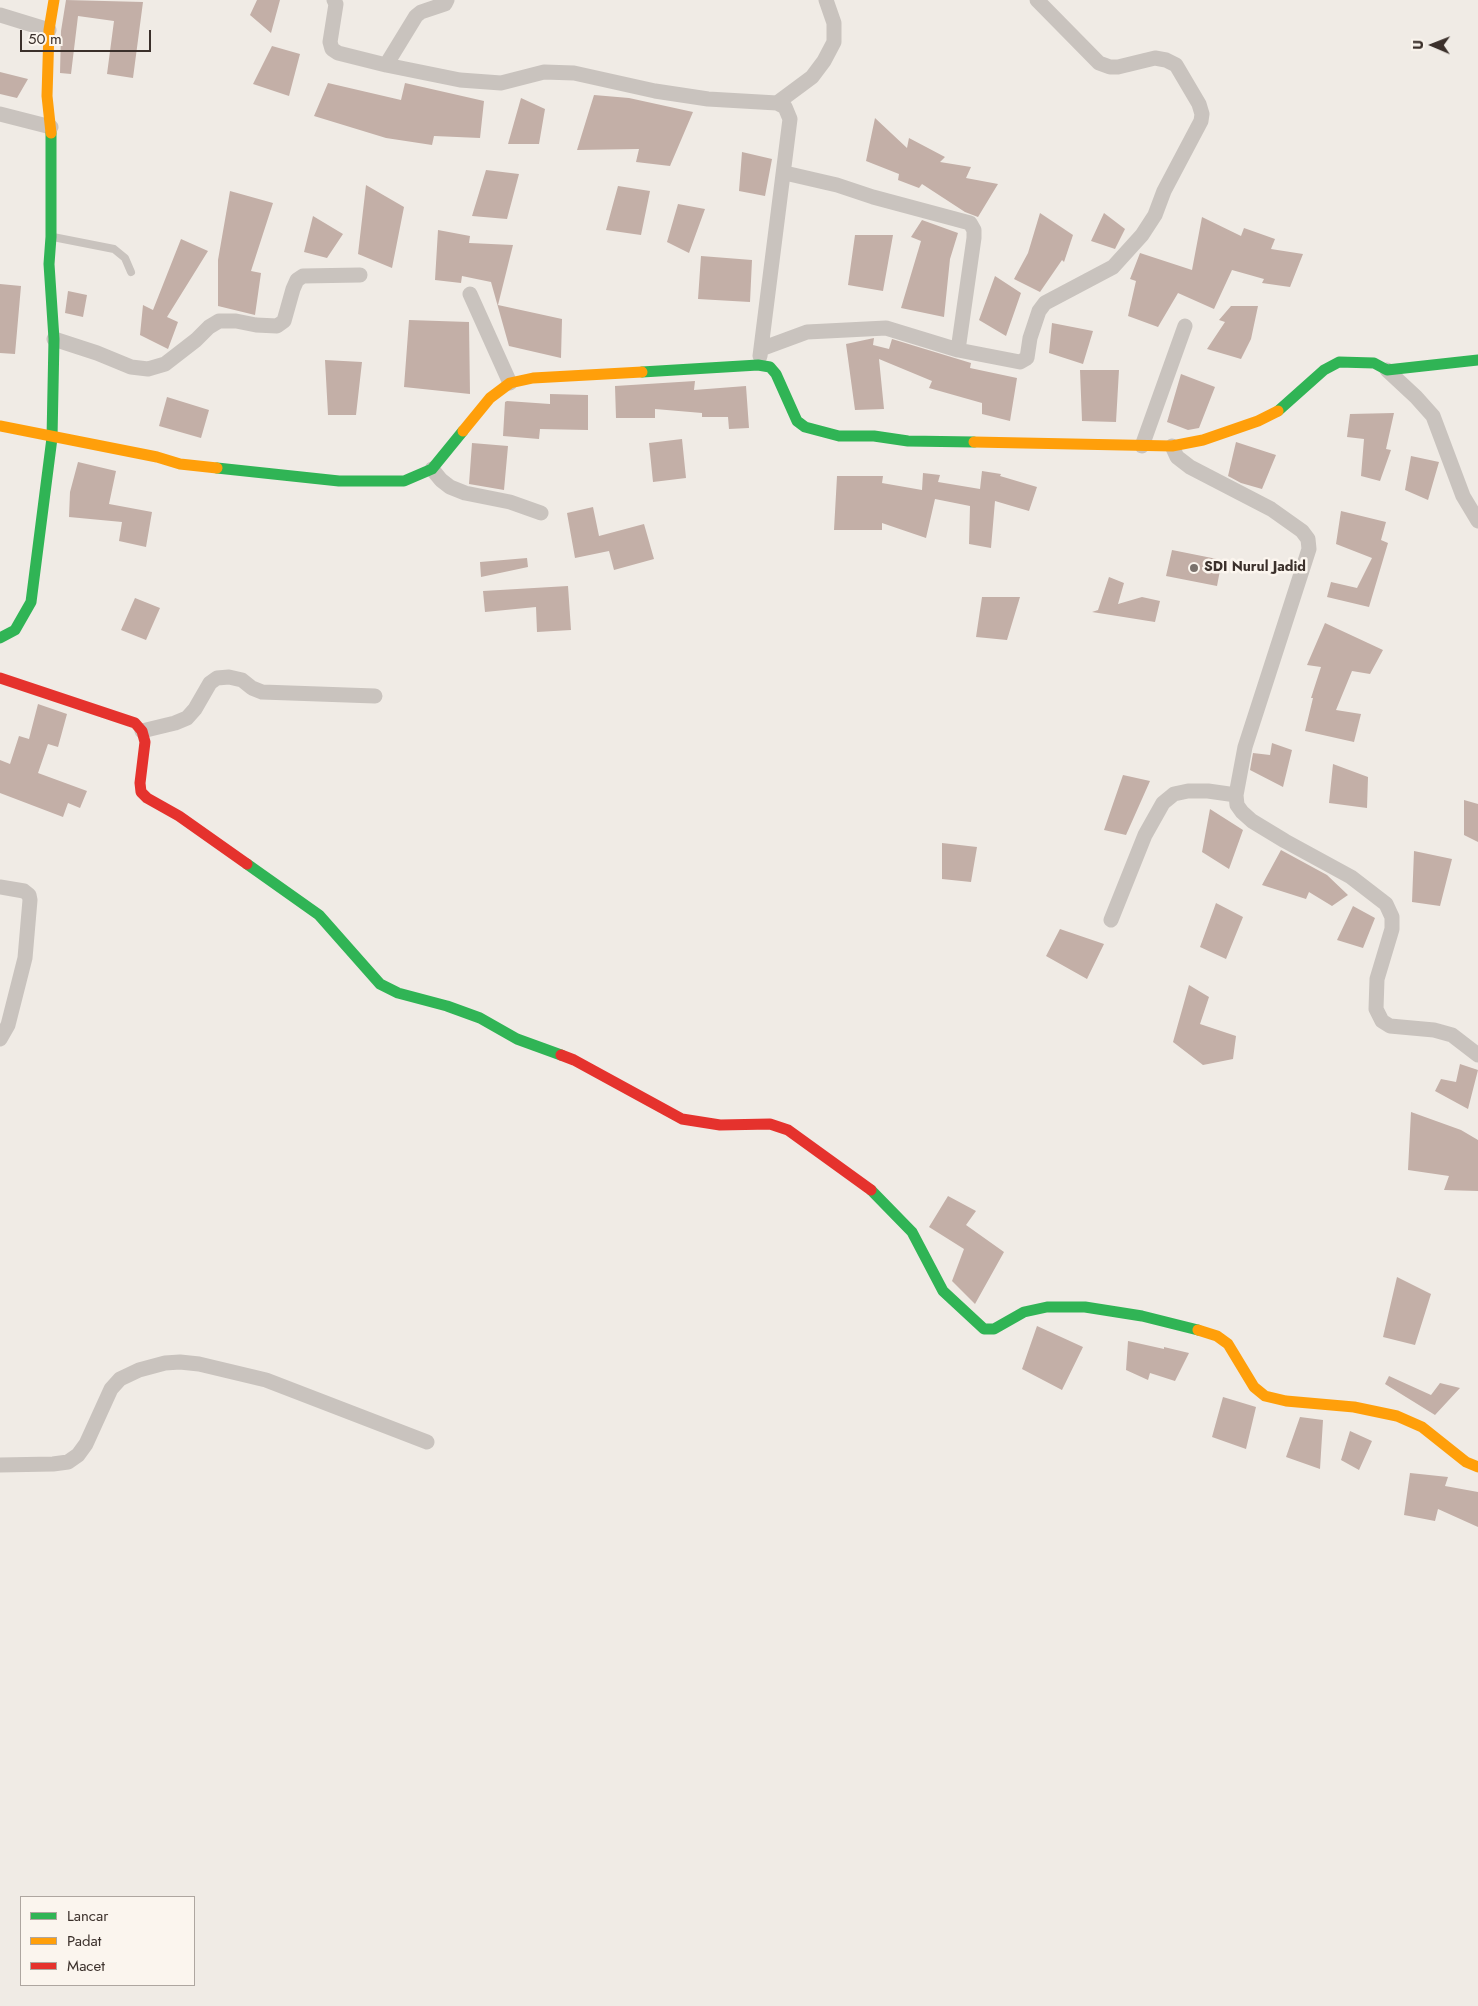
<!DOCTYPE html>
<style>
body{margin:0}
#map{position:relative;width:1478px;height:2006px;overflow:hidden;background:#f0ebe5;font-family:Jost,sans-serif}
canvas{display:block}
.legend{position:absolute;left:20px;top:1896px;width:175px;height:90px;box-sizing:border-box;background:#fbf5ee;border:1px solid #aea6a0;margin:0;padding:6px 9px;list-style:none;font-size:15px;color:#3b302b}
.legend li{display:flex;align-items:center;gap:10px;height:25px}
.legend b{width:25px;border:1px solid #aea6a0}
.north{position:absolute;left:1408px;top:20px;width:50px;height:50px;-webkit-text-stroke:4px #fbf5ee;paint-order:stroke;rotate:271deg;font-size:14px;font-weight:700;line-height:20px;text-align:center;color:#3b302b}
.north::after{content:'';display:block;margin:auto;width:18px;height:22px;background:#3b302b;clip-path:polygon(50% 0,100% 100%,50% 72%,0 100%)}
.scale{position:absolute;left:20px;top:30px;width:131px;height:22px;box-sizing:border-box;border:2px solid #3b302b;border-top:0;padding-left:6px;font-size:15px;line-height:18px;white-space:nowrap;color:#3b302b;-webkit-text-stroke:4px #fbf5ee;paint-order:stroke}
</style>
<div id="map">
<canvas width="1478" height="2006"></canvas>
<ul class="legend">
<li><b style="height:6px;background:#30b455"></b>Lancar</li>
<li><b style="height:6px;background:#ff9f0a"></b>Padat</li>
<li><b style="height:6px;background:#e5322d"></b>Macet</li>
</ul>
<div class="north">U</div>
<div class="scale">50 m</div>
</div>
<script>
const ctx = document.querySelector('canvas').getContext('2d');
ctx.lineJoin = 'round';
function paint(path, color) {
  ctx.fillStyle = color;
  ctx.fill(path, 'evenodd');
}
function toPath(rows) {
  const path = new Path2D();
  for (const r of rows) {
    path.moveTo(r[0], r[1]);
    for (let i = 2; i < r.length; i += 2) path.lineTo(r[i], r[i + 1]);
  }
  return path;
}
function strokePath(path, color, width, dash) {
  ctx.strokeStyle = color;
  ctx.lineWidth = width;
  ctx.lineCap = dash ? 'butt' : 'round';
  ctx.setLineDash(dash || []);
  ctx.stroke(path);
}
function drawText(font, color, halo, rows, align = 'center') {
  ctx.font = font + ' Jost,sans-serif';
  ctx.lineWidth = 5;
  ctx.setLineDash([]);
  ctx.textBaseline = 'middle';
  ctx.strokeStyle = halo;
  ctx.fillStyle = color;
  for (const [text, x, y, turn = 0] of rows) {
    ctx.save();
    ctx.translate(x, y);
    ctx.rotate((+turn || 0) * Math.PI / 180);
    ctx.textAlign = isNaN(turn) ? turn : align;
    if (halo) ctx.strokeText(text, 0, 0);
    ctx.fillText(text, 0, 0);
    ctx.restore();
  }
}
paint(toPath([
 [66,0,143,2,133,78,107,74,114,21,78,16,71,74,60,73,61,31],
 [257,0,280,0,271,33,250,15],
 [272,46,300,54,289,96,253,84],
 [0,72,28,79,17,98,0,94],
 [328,83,401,100,405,83,484,101,480,138,434,136,432,145,386,138,314,116],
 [594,95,629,98,693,112,670,166,636,162,639,149,577,150],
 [521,98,545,109,539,144,508,144],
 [875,118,907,148,909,138,945,157,940,162,971,167,966,178,998,184,978,217,965,212,922,184,919,188,898,180,899,174,866,161],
 [742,152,772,159,765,196,739,191],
 [486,170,519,174,507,219,472,216],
 [366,185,404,207,392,268,358,254],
 [618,186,650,191,641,235,606,230],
 [230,191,273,203,251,271,261,273,255,315,218,306,218,260],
 [678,204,705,209,689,253,667,242],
 [1040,213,1073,235,1064,262,1062,260,1040,292,1014,279,1028,253],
 [1104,213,1125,229,1115,249,1091,241],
 [313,216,343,234,327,258,304,252],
 [1202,217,1241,236,1244,228,1275,239,1271,249,1303,254,1290,287,1262,283,1264,279,1232,270,1214,309,1178,293,1158,327,1128,316,1136,281,1130,279,1140,253,1192,270],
 [922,220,958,233,950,259,944,317,901,308,921,241,911,237],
 [438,230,470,236,469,243,513,245,498,305,562,319,561,358,509,346,491,282,462,276,461,283,435,280],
 [855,235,893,235,883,291,848,285],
 [181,239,208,251,167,317,178,322,168,349,140,335,143,305,153,310],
 [701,256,752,260,750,302,698,299],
 [995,276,1021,293,1006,336,979,320],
 [0,284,21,286,15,354,0,353],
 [68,291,87,295,83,317,65,313],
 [1231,306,1258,306,1251,339,1241,359,1207,349,1225,322,1219,320],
 [409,320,469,322,470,394,404,387],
 [1052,323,1093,331,1083,364,1049,353],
 [874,338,873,345,889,349,892,339,971,363,970,368,1017,378,1010,421,982,414,982,403,929,388,932,381,879,359,884,409,855,410,846,344],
 [325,360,362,362,356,415,328,415],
 [1080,370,1119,370,1116,422,1082,421],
 [1181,374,1215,387,1199,428,1188,430,1167,422],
 [695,381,694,390,746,386,749,428,729,429,728,417,702,417,702,413,655,409,655,418,616,418,615,386],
 [550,394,588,395,588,430,540,429,539,439,503,436,505,402,507,401,550,404],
 [167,397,209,410,201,438,159,426],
 [1394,413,1386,449,1391,450,1380,481,1361,476,1364,439,1347,437,1350,414],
 [682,439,686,478,653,482,649,443],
 [1236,442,1276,455,1262,489,1241,483,1228,476],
 [472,443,508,446,504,490,469,484],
 [1411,456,1439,462,1428,500,1405,490],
 [78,462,116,471,109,504,152,512,146,547,119,541,122,522,69,517,70,492],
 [982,471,1001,474,1000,476,1037,487,1029,511,995,501,991,548,969,544,970,506,935,499,926,538,882,523,882,530,834,530,837,476,883,476,882,483,922,490,923,473,940,475,938,482,980,489],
 [593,507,599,536,644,524,654,559,614,570,609,551,575,558,567,513],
 [1341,511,1386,522,1381,540,1388,543,1369,607,1327,597,1331,582,1357,588,1372,558,1336,544],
 [1172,550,1222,560,1217,586,1166,576],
 [527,558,528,567,481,577,480,562],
 [1109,577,1124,583,1118,604,1142,597,1160,601,1155,622,1092,612,1098,610],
 [568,586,571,630,537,632,536,607,485,612,483,591],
 [982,597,1020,597,1007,640,976,637],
 [135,598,160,608,146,640,121,630],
 [1325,623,1383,650,1370,674,1352,671,1336,710,1361,714,1354,742,1305,731,1313,698,1311,698,1321,667,1307,665],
 [38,704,67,714,58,747,48,744,38,773,87,791,80,808,68,803,63,817,0,793,0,760,10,764,19,736,29,739],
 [1272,743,1292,750,1283,787,1250,770,1253,753,1270,755],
 [1333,764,1368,777,1367,808,1329,803],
 [1123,775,1150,781,1126,835,1104,830],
 [1464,800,1478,804,1478,842,1464,835],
 [1210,809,1243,830,1229,869,1202,852],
 [942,843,977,847,971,882,942,879],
 [1281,850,1327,875,1348,895,1332,906,1309,892,1306,899,1262,885],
 [1414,851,1452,859,1440,906,1412,902],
 [1216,903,1243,917,1226,959,1200,947],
 [1353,906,1375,918,1363,948,1337,940],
 [1060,929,1104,944,1087,979,1046,956],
 [1189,985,1209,997,1200,1024,1236,1036,1233,1059,1203,1065,1173,1042],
 [1460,1064,1478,1070,1468,1109,1435,1091,1441,1079,1456,1082],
 [1411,1112,1461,1130,1478,1140,1478,1191,1444,1190,1449,1176,1408,1170],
 [948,1196,976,1211,966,1225,1004,1252,975,1304,952,1281,964,1249,929,1227],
 [1397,1277,1431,1294,1415,1345,1383,1337],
 [1037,1326,1083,1347,1062,1390,1022,1369],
 [1128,1341,1164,1349,1164,1347,1189,1353,1175,1381,1150,1373,1148,1380,1126,1370],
 [1389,1376,1431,1395,1440,1383,1460,1388,1435,1415,1385,1384],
 [1223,1397,1256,1407,1246,1449,1212,1437],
 [1300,1417,1323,1420,1320,1469,1286,1457],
 [1350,1431,1372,1441,1359,1470,1341,1460],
 [1410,1473,1448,1477,1445,1486,1478,1492,1478,1527,1438,1509,1435,1521,1404,1515]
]), '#c3afa7');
strokePath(toPath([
 [53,237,114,249,125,258,131,272]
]), '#c9c3be', 8);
strokePath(toPath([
 [334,0,336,4,330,42,332,49,338,53,386,65,460,80,501,83,544,72,574,73,655,91,708,99,777,103,785,107,790,119,760,356],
 [0,15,49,30],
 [386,65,416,16,421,12,445,4,447,0],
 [777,103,812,77,824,61,834,42,834,23,826,0],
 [0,114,51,127],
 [785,173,837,185,873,197,970,223,974,230,974,238,958,350],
 [470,294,510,383],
 [54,339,97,353,131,367,148,369,165,364,196,340,209,327,219,321,236,321,256,325,277,326,284,321,293,289,297,280,303,276,360,275],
 [761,349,807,332,886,328,958,350,1020,362,1027,358,1030,338,1039,311,1045,303,1113,267,1142,235,1155,215,1164,191,1201,121,1202,114,1199,104,1176,65,1166,60,1155,58,1118,67,1110,67,1099,63,1037,0],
 [1387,370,1416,397,1433,416,1463,496,1478,521],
 [1142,446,1185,326],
 [1172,446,1177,457,1190,467,1271,509,1302,531,1308,539,1309,549,1245,747,1236,795,1237,805,1242,812,1252,821,1285,841,1351,877,1386,904,1392,917,1392,929,1377,979,1376,1009,1382,1021,1390,1026,1434,1030,1452,1035,1478,1055],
 [432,469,441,480,450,487,465,493,510,502,541,513],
 [142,731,175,723,187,718,195,709,210,683,217,678,229,677,242,680,252,688,262,692,375,696],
 [0,887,24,891,29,895,30,900,25,958,8,1025,0,1039],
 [1111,920,1145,835,1163,803,1174,794,1188,791,1208,791,1236,795],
 [0,1465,53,1464,68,1462,78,1455,86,1444,111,1389,120,1379,139,1370,165,1363,180,1362,199,1364,266,1380,427,1442]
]), '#c9c3be', 15);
strokePath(toPath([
 [642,372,758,365,770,367,776,374,797,421,805,427,839,436,874,436,908,441,974,442],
 [1278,411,1324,370,1339,362,1374,363,1387,370,1478,360],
 [217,468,339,481,404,481,432,469,463,431],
 [0,638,15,630,31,602,52,438,54,339,49,264,51,237,51,133],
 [247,864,319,915,380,984,398,993,447,1006,480,1018,517,1039,561,1055],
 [871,1190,912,1232,943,1291,984,1329,994,1329,1024,1312,1047,1307,1085,1307,1142,1316,1198,1330]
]), '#30b455', 11);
strokePath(toPath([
 [51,133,47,96,49,30,54,0],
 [0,426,157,457,180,464,217,468],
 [463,431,490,398,510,383,533,378,642,372],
 [974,442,1172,446,1203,440,1258,421,1278,411],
 [1198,1330,1217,1336,1228,1344,1254,1387,1265,1396,1286,1401,1354,1407,1397,1416,1422,1427,1466,1462,1478,1467]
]), '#ff9f0a', 11);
strokePath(toPath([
 [0,678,135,723,142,731,145,742,140,783,141,792,147,798,179,816,247,864],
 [561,1055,574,1060,682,1119,720,1125,770,1124,788,1130,871,1190]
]), '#e5322d', 11);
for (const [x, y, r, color] of [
 [1194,568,5,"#7a716c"]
]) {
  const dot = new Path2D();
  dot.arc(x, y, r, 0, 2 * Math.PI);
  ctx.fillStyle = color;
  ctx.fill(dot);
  strokePath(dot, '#fbf5ee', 2);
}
drawText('bold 14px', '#3b302b', '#fbf5ee', [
 ["SDI Nurul Jadid",1204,568]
], 'left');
</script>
